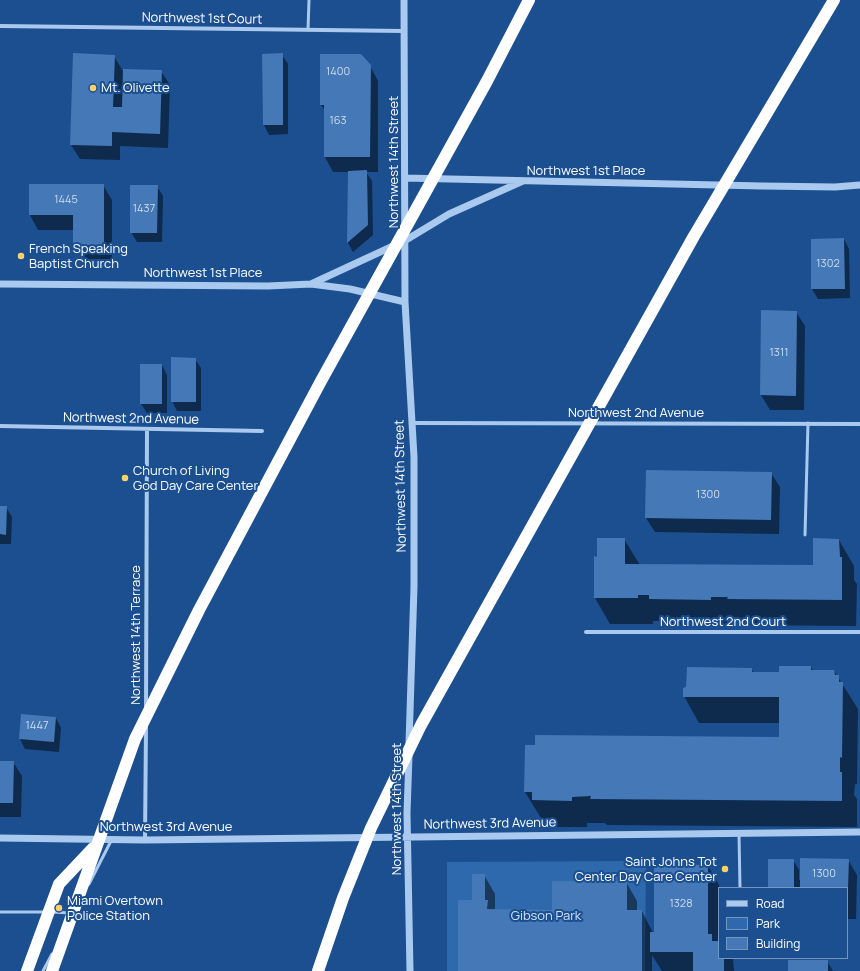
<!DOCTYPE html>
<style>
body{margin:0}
#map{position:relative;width:860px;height:971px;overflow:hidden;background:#1b4f8f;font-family:Manrope,sans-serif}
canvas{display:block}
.legend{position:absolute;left:718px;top:887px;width:130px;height:72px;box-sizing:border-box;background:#1b4f8f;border:1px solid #7695bc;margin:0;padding:5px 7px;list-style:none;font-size:12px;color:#fff}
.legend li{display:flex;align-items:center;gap:8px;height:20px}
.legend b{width:20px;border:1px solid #7695bc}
</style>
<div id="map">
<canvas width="860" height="971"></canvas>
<ul class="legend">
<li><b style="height:5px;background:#a9c9ee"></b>Road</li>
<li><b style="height:11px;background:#2e69ad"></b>Park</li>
<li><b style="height:11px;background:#4478b7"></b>Building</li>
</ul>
</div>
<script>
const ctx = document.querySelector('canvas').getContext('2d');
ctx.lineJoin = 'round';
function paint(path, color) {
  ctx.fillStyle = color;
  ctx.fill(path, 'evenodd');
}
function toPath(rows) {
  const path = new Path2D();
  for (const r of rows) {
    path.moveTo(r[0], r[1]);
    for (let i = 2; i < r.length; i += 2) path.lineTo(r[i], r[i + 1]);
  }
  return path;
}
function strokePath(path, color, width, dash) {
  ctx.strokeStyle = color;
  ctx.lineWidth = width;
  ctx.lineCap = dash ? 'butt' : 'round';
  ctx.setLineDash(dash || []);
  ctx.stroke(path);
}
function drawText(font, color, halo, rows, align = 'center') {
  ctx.font = font + ' Manrope,sans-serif';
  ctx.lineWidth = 4;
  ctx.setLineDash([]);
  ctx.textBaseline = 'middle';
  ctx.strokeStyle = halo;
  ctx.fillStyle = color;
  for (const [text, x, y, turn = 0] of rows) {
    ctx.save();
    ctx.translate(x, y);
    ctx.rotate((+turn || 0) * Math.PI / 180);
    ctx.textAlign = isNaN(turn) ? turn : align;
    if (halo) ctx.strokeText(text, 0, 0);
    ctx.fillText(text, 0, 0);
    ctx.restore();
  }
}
paint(toPath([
 [646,861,645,971,447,971,447,862]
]), '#2e69ad');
paint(toPath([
 [282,55,288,64,288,134,269,135,264,125],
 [114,56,124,73,161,71,170,85,168,148,120,146,120,160,80,159,71,145],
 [370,66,378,81,378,172,366,172,372,181,373,235,353,252,348,243,349,172,333,172,325,157,325,111,321,105],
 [30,185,103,185,112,200,112,259,82,259,74,244,74,230,38,230,30,215],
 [157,186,163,196,162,242,137,242,131,232],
 [844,239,849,249,850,298,818,299,812,289],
 [762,311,796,312,805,326,804,410,770,410,761,395],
 [195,359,201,368,201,411,177,411,172,401],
 [162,365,167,375,167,413,147,413,141,404],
 [771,473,780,487,779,534,655,532,646,518],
 [0,507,6,507,12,517,11,544,0,544],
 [624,539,640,565,814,566,839,540,854,566,854,580,857,584,856,626,744,625,742,623,725,623,725,626,666,625,663,621,653,621,653,624,610,624,595,598,598,558],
 [811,667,813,671,834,671,858,709,857,784,855,784,854,795,857,799,857,827,607,825,605,823,587,823,587,827,548,827,544,818,541,818,525,792,780,738,780,723,699,723,684,696,751,669,754,673,780,673],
 [56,718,61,728,59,752,25,749,20,739],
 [0,762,13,762,22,776,21,817,0,817],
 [793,860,799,870,799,880,801,880,848,860,857,875,856,919,847,919,847,888,769,888],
 [708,866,719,885,719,958,733,958,734,971,662,971,652,955,652,971,459,971,473,901,484,875,495,894,495,910,553,911,626,882,637,901,637,911,642,911,653,933,655,933],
 [827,961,833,971,789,971]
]), '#0007');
paint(toPath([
 [73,53,115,55,113,107,122,107,123,69,162,70,160,134,112,132,112,146,70,145],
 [283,53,283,125,263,125,262,54],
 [320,54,361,54,371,65,370,157,324,157,324,105,320,105],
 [367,170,368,225,347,243,348,171],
 [29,184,104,184,104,245,73,245,73,215,29,215],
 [130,185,158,185,157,233,130,233],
 [844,238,845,289,811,289,811,239],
 [761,310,797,311,796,396,760,395],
 [171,357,196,358,196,402,171,402],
 [140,364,162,364,162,404,140,404],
 [646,470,772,472,771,520,645,518],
 [0,506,7,506,6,535,0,534],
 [597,538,625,538,625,564,813,565,813,538,839,539,840,557,842,557,842,600,727,599,728,597,711,597,711,600,649,599,649,595,638,595,638,598,594,598,594,556,597,557],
 [779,666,811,666,811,670,834,670,835,675,839,675,839,682,843,682,842,758,840,757,840,772,842,772,842,801,590,799,591,796,572,797,572,801,532,800,532,792,524,792,525,745,535,745,535,735,779,737,779,697,683,697,683,688,686,687,687,667,752,668,752,672,779,672],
 [21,714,56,717,54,742,19,739],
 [0,761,14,761,13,803,0,803],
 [800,858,849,859,848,888,800,888],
 [768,859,794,859,794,888,768,888],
 [654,864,708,865,708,934,712,934,712,941,719,941,719,958,724,958,724,971,693,971,693,952,650,952,650,932,654,932],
 [472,874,485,874,485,900,488,900,487,909,552,910,552,881,627,881,627,910,642,910,642,971,458,971,458,900,472,900],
 [788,960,828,960,828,971,788,971]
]), '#4478b7');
strokePath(toPath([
 [308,30,309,0],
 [805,535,808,423],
 [739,834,740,888],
 [89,884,112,839],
 [0,912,46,912],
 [52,912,70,913],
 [43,971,52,954]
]), '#a9c9ee', 3);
strokePath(toPath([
 [0,26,404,31],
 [412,423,860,424],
 [0,426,262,431],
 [586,632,860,632],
 [146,709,147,429],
 [145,840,146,726]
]), '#a9c9ee', 4);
strokePath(toPath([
 [404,0,405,302,414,457,414,587,409,743],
 [405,178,762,186,835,187,860,185],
 [0,284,268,286,311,284,350,289,405,302],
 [311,284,406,240,449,214,523,181],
 [409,756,407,813,410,971],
 [0,838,145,840,860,832]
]), '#a9c9ee', 7);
strokePath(toPath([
 [27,971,59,884,93,848],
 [52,971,135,739,199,610,321,381,487,81,529,0],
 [318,971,343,898,371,828,421,725,694,236,834,0]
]), '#fff', 12);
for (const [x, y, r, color] of [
 [93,88,4,"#ffd166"],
 [21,256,4,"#ffd166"],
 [125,478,4,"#ffd166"],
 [725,869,4,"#ffd166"],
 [59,908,4,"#ffd166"]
]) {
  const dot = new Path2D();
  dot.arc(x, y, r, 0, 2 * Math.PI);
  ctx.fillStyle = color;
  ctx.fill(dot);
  strokePath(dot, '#1b4f8f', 1.5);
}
drawText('11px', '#d0dded', null, [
 ["1400",338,72],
 ["163",338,121],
 ["1445",66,200],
 ["1437",144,209],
 ["1302",828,264],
 ["1311",779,353],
 ["1300",708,495],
 ["1447",37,726],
 ["1300",824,874],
 ["1328",681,904]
]);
drawText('13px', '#fff', '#1b4f8f', [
 ["Northwest 1st Court",202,19,1],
 ["Northwest 14th Street",394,162,-90],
 ["Northwest 1st Place",586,171],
 ["Northwest 1st Place",203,273],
 ["Northwest 2nd Avenue",636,413],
 ["Northwest 2nd Avenue",131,419,1],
 ["Northwest 14th Street",401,486,-91],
 ["Northwest 2nd Court",723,622],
 ["Northwest 14th Terrace",136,635,-90],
 ["Northwest 14th Street",397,809,-90],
 ["Northwest 3rd Avenue",490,824,-1],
 ["Northwest 3rd Avenue",166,827]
]);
drawText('13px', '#fff', '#1b4f8f', [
 ["Mt. Olivette",101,88],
 ["French Speaking",29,249],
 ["Baptist Church",29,264],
 ["Church of Living",133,471],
 ["God Day Care Center",133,486],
 ["Saint Johns Tot",717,862,"right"],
 ["Center Day Care Center",717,877,"right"],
 ["Miami Overtown",67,901],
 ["Police Station",67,916]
], 'left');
drawText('13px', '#cfe3fa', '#1b4f8f', [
 ["Gibson Park",546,916]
]);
</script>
